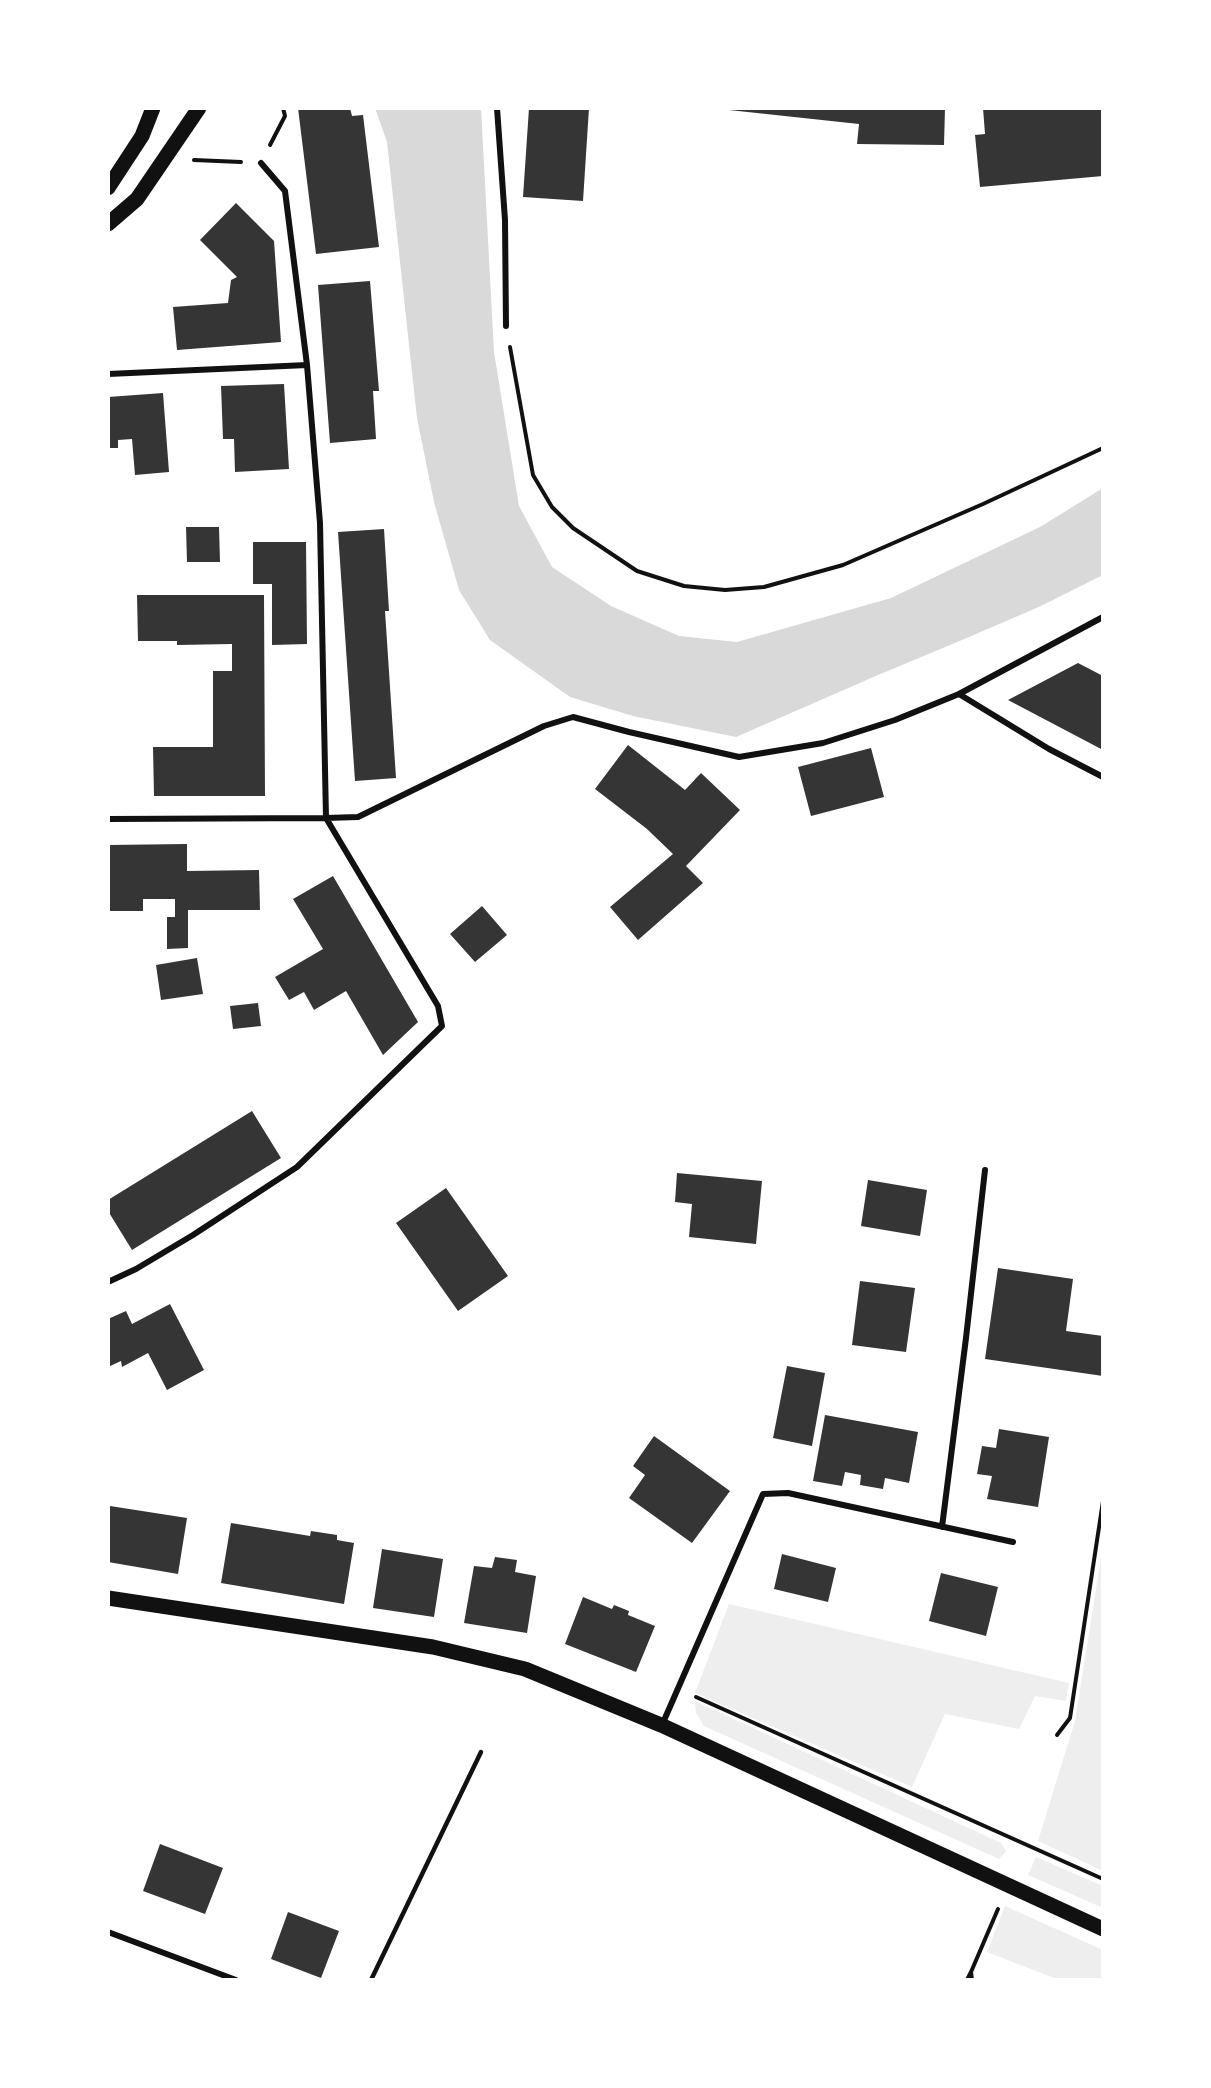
<!DOCTYPE html>
<style>
body{margin:0}
#map{position:relative;width:1211px;height:2088px;overflow:hidden;background:#fff;font-family:"Nunito Sans",sans-serif}
canvas{display:block}
.frame{position:absolute;inset:0;border:110px solid #fff;pointer-events:none}
</style>
<div id="map">
<canvas width="1211" height="2088"></canvas>
<div class="frame"></div>
</div>
<script>
const ctx = document.querySelector('canvas').getContext('2d');
ctx.lineJoin = 'round';
function paint(path, color) {
  ctx.fillStyle = color;
  ctx.fill(path, 'evenodd');
}
function toPath(rows) {
  const path = new Path2D();
  for (const r of rows) {
    path.moveTo(r[0], r[1]);
    for (let i = 2; i < r.length; i += 2) path.lineTo(r[i], r[i + 1]);
  }
  return path;
}
function strokePath(path, color, width, dash) {
  ctx.strokeStyle = color;
  ctx.lineWidth = width;
  ctx.lineCap = dash ? 'butt' : 'round';
  ctx.setLineDash(dash || []);
  ctx.stroke(path);
}
paint(toPath([
 [1103,1545,1103,1871,1038,1841,1075,1721],
 [729,1604,1069,1683,1066,1701,1035,1696,1019,1729,945,1714,912,1787,695,1693],
 [695,1701,1001,1843,1006,1851,999,1859,704,1726,696,1713],
 [1036,1857,1103,1886,1103,1908,1028,1875],
 [1005,1906,1103,1950,1103,1980,1059,1980,987,1952]
]), '#eee');
paint(toPath([
 [375,108,481,108,494,352,519,506,552,567,611,606,679,636,737,642,891,598,1040,527,1103,488,1103,575,1041,606,962,640,878,675,736,737,633,716,570,697,490,640,459,590,434,502,417,418,387,142]
]), '#d9d9d9');
paint(toPath([
 [298,108,350,108,352,116,363,115,379,247,316,254],
 [529,108,589,108,583,201,523,197],
 [729,108,945,108,944,145,857,144,859,124,729,110],
 [983,108,1103,108,1103,176,980,187,975,135,985,134],
 [236,203,274,241,281,342,177,350,173,307,228,303,231,280,237,277,200,240],
 [370,281,379,391,373,391,376,439,330,443,318,285],
 [284,384,289,469,235,472,234,439,223,439,221,386],
 [163,393,169,472,135,475,132,439,118,440,118,448,108,448,108,397],
 [186,527,219,527,220,562,187,562],
 [384,529,389,611,385,611,396,778,355,781,338,532],
 [253,542,306,542,307,644,272,645,272,584,253,584],
 [137,595,264,595,265,796,154,796,153,747,213,747,213,671,232,671,232,644,177,645,177,641,138,641],
 [1078,663,1103,676,1103,750,1008,700],
 [628,745,685,790,701,773,740,810,686,866,703,883,638,940,610,907,673,854,647,829,595,789],
 [871,748,884,797,811,816,798,767],
 [187,844,187,871,259,870,260,910,188,910,188,948,167,949,167,917,175,917,175,899,143,899,143,911,108,911,108,845],
 [333,876,418,1022,383,1055,346,991,314,1010,304,992,289,1000,275,977,323,949,293,899],
 [482,906,507,935,475,962,450,934],
 [197,958,203,994,161,1000,156,965],
 [258,1003,261,1026,233,1029,230,1006],
 [252,1111,281,1158,132,1250,108,1211,108,1200],
 [677,1173,762,1181,756,1244,689,1237,692,1204,675,1202],
 [868,1180,927,1190,920,1236,861,1226],
 [446,1188,508,1276,458,1311,396,1223],
 [998,1268,1073,1279,1066,1331,1103,1336,1103,1376,985,1359],
 [860,1281,915,1288,906,1352,852,1345],
 [170,1304,204,1370,167,1390,148,1353,122,1367,121,1361,108,1367,108,1319,126,1311,132,1324],
 [787,1366,825,1373,812,1446,773,1438],
 [825,1415,918,1432,909,1483,885,1478,883,1489,860,1485,861,1475,845,1472,842,1486,813,1481],
 [999,1429,1049,1437,1038,1507,987,1499,992,1476,977,1474,982,1446,996,1448],
 [654,1436,730,1491,692,1543,629,1498,645,1475,633,1466],
 [110,1506,187,1518,178,1574,108,1562],
 [231,1523,310,1536,311,1531,337,1535,337,1540,354,1543,344,1604,221,1583],
 [382,1549,443,1559,434,1617,373,1608],
 [782,1554,836,1568,828,1602,774,1589],
 [495,1557,517,1560,515,1572,536,1576,527,1633,464,1623,474,1566,492,1568],
 [941,1573,998,1587,986,1636,929,1621],
 [583,1597,612,1609,614,1605,629,1611,628,1615,655,1626,636,1672,565,1644],
 [160,1844,223,1868,205,1914,143,1891],
 [288,1912,339,1931,321,1978,271,1959]
]), '#353535');
strokePath(toPath([
 [270,145,285,116,283,108],
 [194,160,241,162],
 [510,347,533,475,552,507,573,528,637,571,684,586,725,590,764,587,843,565,983,504,1103,448],
 [696,1697,1103,1879],
 [1057,1735,1070,1718,1103,1501],
 [971,1972,998,1909],
 [967,1980,971,1972,972,1980]
]), '#111', 4);
strokePath(toPath([
 [371,1980,481,1752]
]), '#111', 4.5);
strokePath(toPath([
 [497,108,505,220,506,326],
 [108,374,307,365],
 [959,694,1049,749,1103,777],
 [108,819,326,818,358,817,544,726,573,717,629,732,739,757,823,743,895,720,959,694,1103,617],
 [108,1282,136,1269,193,1235,297,1167,442,1026,438,1006,326,818,320,523,307,365,285,191,261,163],
 [942,1527,966,1338,985,1170],
 [662,1725,763,1494,788,1493,1013,1542],
 [108,1932,236,1980]
]), '#111', 6);
strokePath(toPath([
 [108,188,142,136,153,108],
 [108,224,137,199,199,108],
 [108,1598,433,1647,525,1669,661,1725,1103,1929]
]), '#111', 15);
</script>
